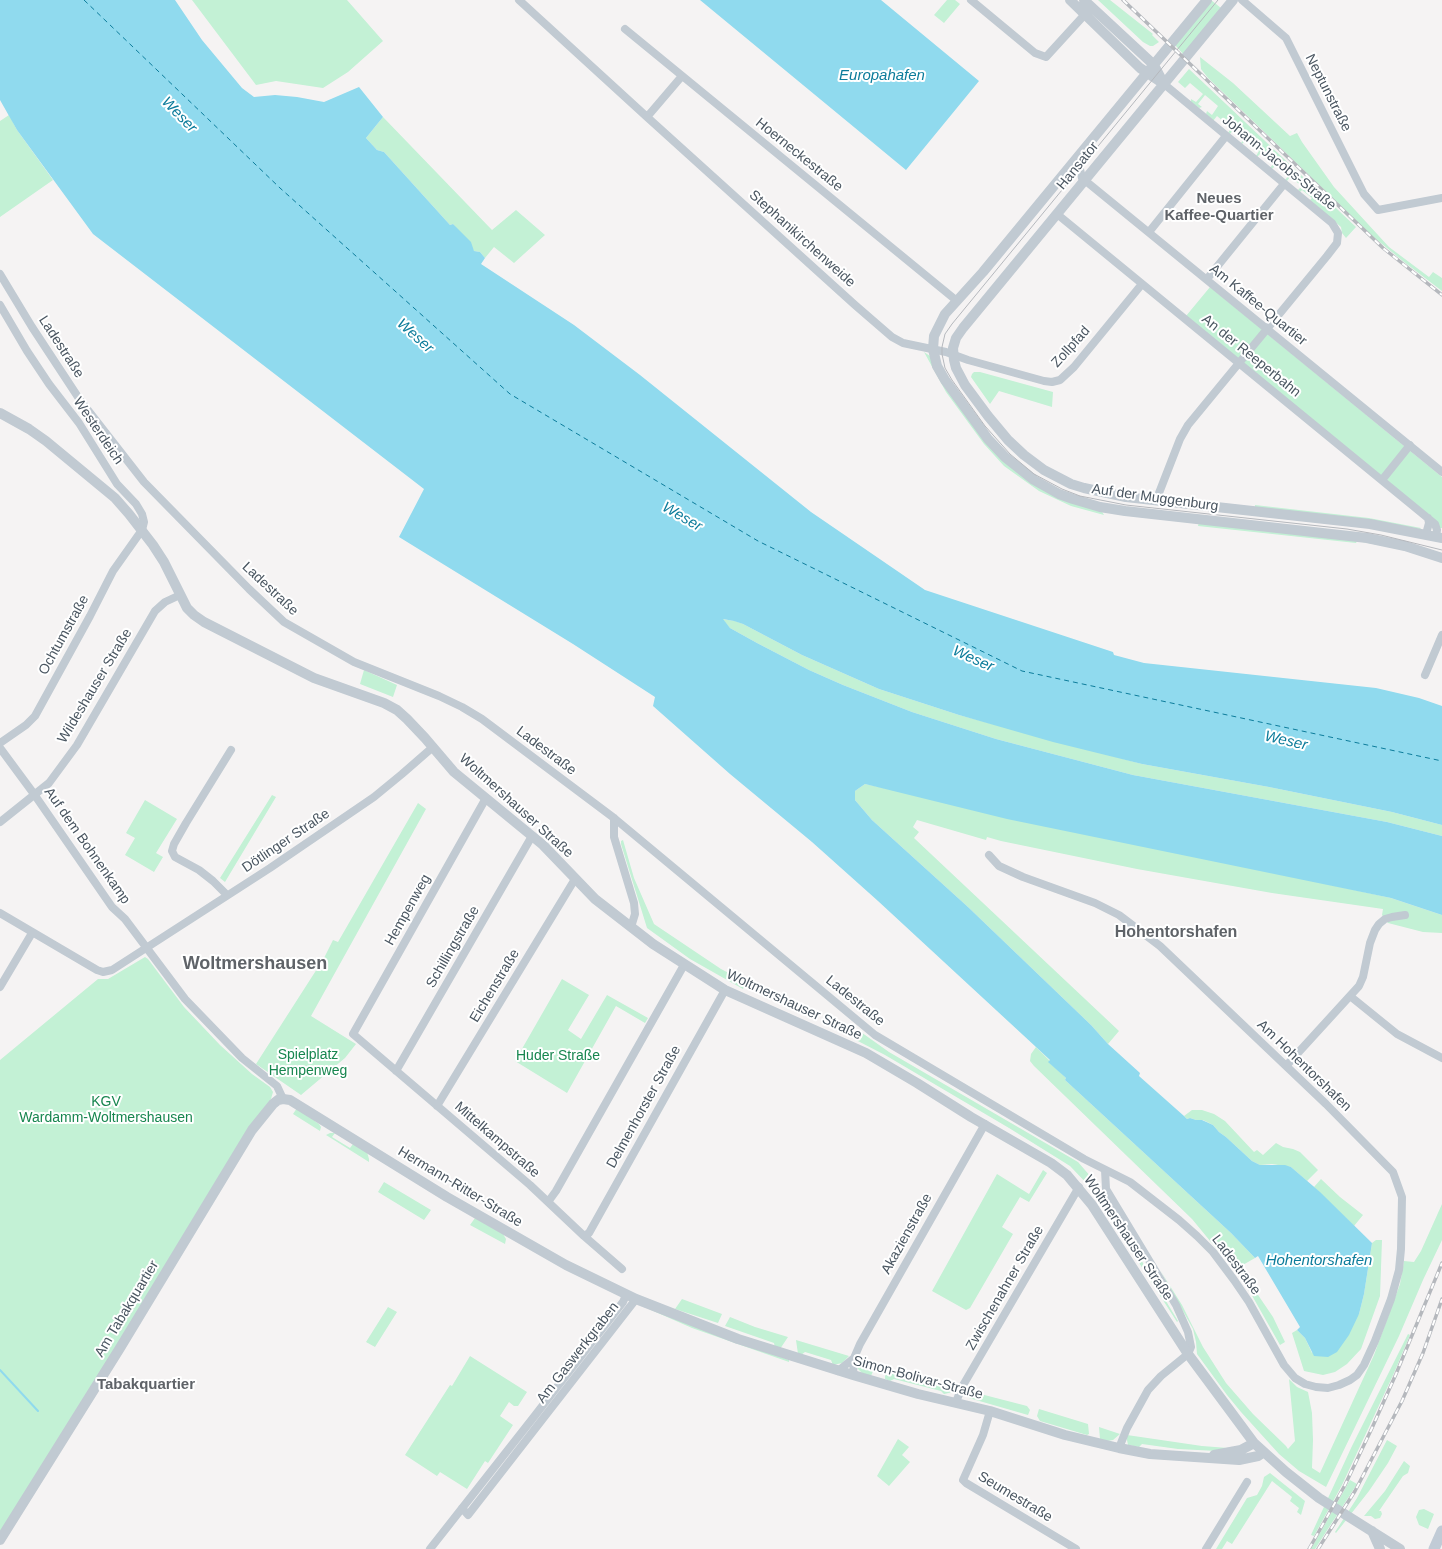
<!DOCTYPE html>
<meta charset="utf-8">
<style>
body{margin:0}
canvas{display:block;background:#f5f3f3}
</style>
<canvas width="1442" height="1549"></canvas>
<script>
const ctx = document.querySelector('canvas').getContext('2d');
ctx.lineJoin = 'round';
function paint(path, color) {
  ctx.fillStyle = color;
  ctx.fill(path, 'evenodd');
}
function toPath(rows) {
  const path = new Path2D();
  for (const r of rows) {
    path.moveTo(r[0], r[1]);
    for (let i = 2; i < r.length; i += 2) path.lineTo(r[i], r[i + 1]);
  }
  return path;
}
function strokePath(path, color, width, dash) {
  ctx.strokeStyle = color;
  ctx.lineWidth = width;
  ctx.lineCap = dash ? 'butt' : 'round';
  ctx.setLineDash(dash || []);
  ctx.stroke(path);
}
function drawText(font, color, halo, rows, align = 'center') {
  ctx.font = font + ' Helvetica,sans-serif';
  ctx.lineWidth = 4;
  ctx.setLineDash([]);
  ctx.textBaseline = 'middle';
  ctx.strokeStyle = halo;
  ctx.fillStyle = color;
  for (const [text, x, y, turn = 0] of rows) {
    ctx.save();
    ctx.translate(x, y);
    ctx.rotate((+turn || 0) * Math.PI / 180);
    ctx.textAlign = isNaN(turn) ? turn : align;
    if (halo) ctx.strokeText(text, 0, 0);
    ctx.fillText(text, 0, 0);
    ctx.restore();
  }
}
paint(toPath([
 [192,0,347,0,383,41,348,72,323,88,276,81,256,85],
 [947,0,955,0,960,4,944,23,934,15],
 [1098,0,1110,0,1153,34,1152,35,1159,42,1153,46,1150,46,1143,42],
 [1211,0,1221,8,1183,54,1175,45],
 [1200,57,1233,83,1290,136,1297,133,1302,142,1334,187,1389,247,1429,277,1433,272,1442,278,1442,291,1404,262,1371,235,1254,122,1208,78,1201,69],
 [1189,69,1356,227,1346,238,1342,233,1341,227,1310,200,1312,198,1302,190,1300,192,1298,190,1302,186,1290,177,1287,181,1285,180,1289,175,1276,165,1272,169,1270,168,1274,163,1261,153,1257,157,1256,156,1259,151,1246,140,1242,144,1241,143,1244,139,1233,130,1230,134,1228,133,1231,128,1217,116,1213,121,1206,114,1207,111,1212,115,1218,106,1205,95,1198,104,1202,107,1199,108,1191,102,1191,99,1196,102,1203,94,1190,83,1185,88,1178,82],
 [9,115,17,130,53,180,0,217,0,121],
 [383,117,492,230,516,210,545,235,514,263,494,247,485,258,480,252,474,251,453,224,450,225,384,152,377,150,366,138],
 [1210,287,1442,477,1442,528,1440,528,1186,316],
 [924,352,930,356,1007,464,1101,510,1104,515,1071,506,1039,491,1004,466,984,444,946,392],
 [974,372,980,372,1053,392,1052,407,999,391,990,404,971,377,972,374],
 [1255,505,1369,518,1421,528,1420,529,1255,507],
 [1199,521,1356,539,1400,549,1357,541,1356,543,1198,526],
 [722,619,735,621,743,624,802,655,879,689,959,715,1142,764,1269,787,1392,812,1442,825,1442,836,1387,822,1133,775,996,739,912,712,843,685,809,670,757,643,730,628],
 [364,670,397,685,393,697,360,684],
 [865,784,1391,898,1442,915,1442,933,1423,932,1388,923,1382,915,1383,909,1272,893,1137,869,1001,841,987,837,986,840,917,820,913,827,919,832,914,838,1119,1031,1108,1044,1091,1025,968,907,872,820,855,800,855,791],
 [272,795,276,797,225,882,220,878],
 [145,800,177,819,156,853,163,857,154,872,125,855,135,838,126,833],
 [418,803,426,809,311,1016,356,1044,345,1058,301,1095,256,1064,324,958,333,940,338,942],
 [623,840,634,878,654,924,721,969,746,982,743,989,690,959,647,928,621,844,621,841],
 [145,957,148,959,184,1007,220,1045,252,1074,270,1087,273,1092,271,1099,258,1116,0,1534,0,1060,98,979,108,979],
 [562,979,589,995,568,1030,581,1039,607,995,648,1018,645,1023,616,1006,567,1093,515,1061],
 [858,1030,889,1052,1078,1162,1091,1177,1178,1321,1177,1322,1091,1188,1070,1166,1009,1128,885,1055,854,1039],
 [1036,1047,1050,1061,1049,1062,1066,1078,1065,1080,1231,1233,1255,1258,1234,1270,1192,1219,1034,1066,1030,1061,1031,1054],
 [297,1108,319,1124,321,1127,320,1131,293,1114],
 [1192,1110,1202,1110,1214,1114,1225,1121,1254,1152,1257,1150,1263,1155,1276,1143,1283,1147,1293,1149,1300,1152,1318,1170,1307,1181,1291,1167,1272,1164,1260,1165,1252,1161,1226,1137,1219,1132,1213,1125,1203,1120,1196,1120,1190,1118,1187,1119,1184,1116],
 [330,1133,335,1133,332,1137,350,1148,353,1144,367,1152,369,1159,369,1162,326,1135],
 [1043,1170,1047,1173,1029,1202,1020,1197,1002,1227,1013,1234,970,1308,966,1310,932,1291,997,1174,1029,1194],
 [1321,1179,1340,1197,1363,1215,1354,1226,1314,1187],
 [384,1182,431,1210,424,1220,378,1192],
 [1442,1204,1442,1240,1423,1280,1399,1336,1326,1487,1299,1471,1279,1454,1241,1412,1227,1395,1197,1354,1196,1342,1193,1329,1160,1270,1182,1305,1203,1347,1226,1383,1253,1414,1286,1446,1288,1449,1295,1441,1289,1379,1297,1387,1308,1392,1312,1413,1313,1440,1312,1468,1320,1473,1374,1355,1400,1284,1404,1261,1414,1262,1421,1251],
 [475,1218,503,1234,506,1239,505,1244,470,1225],
 [1376,1240,1382,1240,1380,1296,1361,1349,1347,1364,1335,1372,1323,1375,1304,1371,1292,1333,1297,1330,1305,1338,1312,1353,1359,1314,1364,1294,1372,1243],
 [1241,1270,1273,1317,1285,1342,1280,1345,1250,1292,1238,1275],
 [682,1299,722,1314,718,1323,675,1309],
 [642,1306,789,1360,789,1362,692,1328],
 [388,1307,397,1312,375,1347,366,1342],
 [730,1317,755,1327,788,1337,780,1349,775,1348,774,1343,725,1326],
 [1408,1334,1410,1335,1394,1373,1342,1485,1314,1536,1311,1535,1352,1446],
 [796,1340,849,1356,842,1363,833,1365,831,1360,805,1352,801,1355,798,1354],
 [470,1356,527,1392,518,1406,514,1406,509,1402,500,1416,513,1425,488,1463,485,1461,467,1489,440,1472,437,1476,405,1455,450,1385,452,1386],
 [856,1359,876,1364,871,1376,862,1373,858,1369,856,1364],
 [885,1367,907,1374,957,1388,953,1392,944,1394,941,1391,894,1379,890,1381,885,1379],
 [965,1390,1027,1406,1030,1410,1028,1415,969,1398],
 [1039,1409,1088,1424,1089,1434,1087,1435,1040,1421,1037,1416],
 [1099,1427,1120,1434,1113,1440,1107,1441,1100,1439],
 [1127,1435,1202,1446,1228,1448,1217,1451,1178,1449,1142,1444,1139,1447,1128,1445,1127,1440],
 [898,1439,909,1447,902,1455,910,1462,889,1486,877,1476],
 [1387,1440,1397,1446,1388,1463,1369,1491,1336,1533,1335,1532,1357,1498],
 [1404,1461,1410,1466,1408,1473,1403,1476,1379,1511,1381,1511,1382,1514,1380,1518,1375,1519,1371,1516,1364,1516,1385,1491],
 [1270,1473,1305,1501,1301,1515,1297,1512,1299,1508,1290,1501,1292,1497,1272,1481,1232,1544,1227,1541,1222,1549,1216,1549,1247,1498,1257,1495,1262,1486,1264,1477],
 [1350,1480,1357,1484,1315,1549,1311,1549],
 [1424,1509,1434,1514,1428,1529,1419,1525,1416,1517,1419,1510]
]), '#c3f1d5');
paint(toPath([
 [0,0,175,0,202,40,242,88,254,97,275,95,297,97,324,102,359,87,383,117,366,138,377,150,384,152,450,225,453,224,471,242,474,251,480,252,485,258,481,264,574,325,640,375,811,512,925,590,1113,652,1114,655,1144,663,1376,688,1419,698,1442,706,1442,825,1392,812,1269,787,1142,764,1053,742,959,715,879,689,802,655,743,624,734,621,723,619,730,628,757,643,809,670,843,685,912,712,996,739,1133,775,1387,822,1442,836,1442,915,1391,898,1007,819,865,784,855,791,855,800,872,820,968,907,1091,1025,1108,1044,1140,1073,1139,1076,1184,1116,1187,1119,1190,1118,1196,1120,1202,1120,1213,1125,1219,1132,1226,1137,1252,1161,1260,1165,1285,1165,1291,1167,1320,1192,1372,1243,1364,1294,1359,1314,1349,1335,1337,1352,1328,1357,1314,1356,1305,1338,1297,1330,1300,1327,1258,1256,1255,1258,1231,1233,1065,1080,1066,1078,1048,1062,1050,1060,1036,1047,878,901,812,842,730,774,653,706,655,697,573,644,399,537,424,489,93,234,17,130,0,100],
 [700,0,881,0,979,81,906,170]
]), '#90daee');
strokePath(toPath([
 [0,1370,38,1411]
]), '#90daee', 2);
strokePath(toPath([
 [84,0,280,188,510,394,758,541,1022,671,1442,761]
]), '#0c7c9b', 1, [5, 4]);
strokePath(toPath([
 [519,0,647,117,855,305,892,337,903,343,946,352,968,360,1044,381,1052,382,1060,380,1074,367,1142,284],
 [971,0,1035,53,1046,57,1088,11],
 [1242,0,1286,38,1364,194,1378,210,1442,198],
 [625,29,957,301],
 [647,117,682,76],
 [1084,153,1081,158,1079,165,1082,178,1442,472],
 [1057,214,1435,524,1437,530,1436,536],
 [1149,232,1226,136],
 [0,274,32,327,80,400,144,482,249,589,284,622,354,662,439,696,462,707,482,719,614,818,875,1035,1084,1159,1130,1182,1179,1220,1197,1236,1213,1252,1234,1280,1249,1302,1284,1365,1295,1378,1305,1384,1316,1387,1328,1388,1339,1385,1350,1380,1357,1375,1364,1365,1375,1341,1391,1299,1399,1270,1401,1249,1402,1197,1393,1172,1326,1104,1160,946,1119,915,1095,903,1023,877,999,866,989,855],
 [1207,279,1284,184],
 [0,305,27,351,49,384,79,423,117,484,136,504,142,514,144,522,142,530,113,571,90,616,35,716,26,725,0,743],
 [1382,480,1410,445],
 [1158,501,1159,493,1180,439,1188,425,1327,256,1337,243,1338,233,1332,223,1164,84],
 [1426,534,1429,523,1428,518],
 [1425,675,1442,635],
 [0,748,34,794,112,907,125,919,185,999,242,1058,277,1086,283,1099],
 [486,798,353,1034,530,1185,584,1236,622,1269],
 [614,818,614,837,634,903,635,914,631,927],
 [0,822,49,783,77,745,155,611,165,602,180,595],
 [227,895,213,881,199,870,175,857,172,851,174,844,186,823,231,750],
 [0,913,97,970,103,972,112,970,270,868,374,797,402,774,433,747],
 [0,987,32,933],
 [1350,996,1397,1034,1442,1058],
 [1286,1066,1359,986,1363,977,1370,943,1375,930,1379,924,1385,919,1392,917,1405,915],
 [396,1071,532,836],
 [437,1106,575,879],
 [1105,1170,1106,1189,1176,1305,1188,1332,1191,1347,1188,1354,1161,1376,1148,1390,1127,1428,1119,1448],
 [548,1202,556,1191,684,965],
 [584,1236,589,1233,725,990],
 [838,1371,854,1358],
 [853,1375,854,1358,860,1344,985,1124],
 [956,1402,962,1387,1079,1187],
 [990,1411,983,1435,963,1480,966,1483,1076,1549],
 [462,1508,468,1515,636,1299],
 [430,1549,533,1418,623,1302,626,1295],
 [1206,1549,1247,1482]
]), '#c1cad2', 8);
strokePath(toPath([
 [1070,0,1140,68,1164,84],
 [1084,0,1154,65,1164,84],
 [1207,0,983,272,945,314,934,336,933,349,937,366,945,380,988,439,1005,457,1034,480,1059,494,1073,499,1100,507,1125,511,1367,538,1405,546,1442,558],
 [1233,0,963,328,956,338,953,348,954,360,956,368,965,385,988,416,1008,440,1024,455,1044,470,1071,484,1084,488,1126,497,1370,524,1442,538],
 [0,413,29,429,46,441,115,498,129,514,153,545,164,562,187,608,194,615,204,622,314,678,384,703,397,710,407,719,425,738,454,772,543,845,595,899,653,944,725,990,866,1053,917,1083,971,1117,1051,1163,1067,1175,1092,1205,1188,1354,1254,1443,1286,1472,1319,1498,1400,1549],
 [1214,1455,1241,1450,1254,1443],
 [1372,1531,1380,1549],
 [0,1540,120,1348,252,1130,273,1104,278,1100,283,1099,290,1100,447,1197,566,1265,636,1299,738,1339,853,1375,918,1394,990,1411,1065,1435,1119,1448,1150,1454,1239,1460,1258,1456,1264,1452]
]), '#c1cad2', 10);
strokePath(toPath([
 [1434,1549,1442,1531]
]), '#c1cbd6', 11);
strokePath(toPath([
 [1218,0,952,324,945,334,942,347,942,354,945,368,952,380,985,426,1010,454,1034,474,1062,489,1080,496,1126,505,1347,529,1381,535,1442,550]
]), '#b5b8bd', 1);
const rail = toPath([
 [1123,0,1383,248,1442,295],
 [1309,1549,1345,1485,1372,1428,1396,1374,1442,1263],
 [1318,1549,1355,1491,1402,1401,1423,1353,1442,1299]
]);
strokePath(rail, '#b5b8bd', 3.5);
strokePath(rail, '#fff', 2, [6]);
drawText('14px', '#4a5661', '#fff', [
 ["Neptunstraße",1328,93,63],
 ["Hoerneckestraße",799,155,39],
 ["Johann-Jacobs-Straße",1279,163,39],
 ["Hansator",1078,166,-51],
 ["Stephanikirchenweide",802,239,42],
 ["Am Kaffee-Quartier",1258,305,39],
 ["Ladestraße",61,347,57],
 ["Zollpfad",1071,347,-48],
 ["An der Reeperbahn",1251,356,39],
 ["Westerdeich",98,431,56],
 ["Auf der Muggenburg",1155,498,8],
 ["Ladestraße",270,589,43],
 ["Ochtumstraße",64,635,-61],
 ["Wildeshauser Straße",95,686,-59],
 ["Ladestraße",546,751,37],
 ["Woltmershauser Straße",516,806,42],
 ["Dötlinger Straße",286,841,-34],
 ["Auf dem Bohnenkamp",87,846,55],
 ["Hempenweg",408,910,-61],
 ["Schillingstraße",453,947,-60],
 ["Eichenstraße",495,986,-59],
 ["Ladestraße",855,1001,39],
 ["Woltmershauser Straße",794,1005,25],
 ["Am Hohentorshafen",1304,1066,44],
 ["Delmenhorster Straße",644,1107,-61],
 ["Mittelkampstraße",497,1140,41],
 ["Hermann-Ritter-Straße",460,1187,31],
 ["Akazienstraße",907,1234,-61],
 ["Woltmershauser Straße",1128,1238,56],
 ["Ladestraße",1236,1265,53],
 ["Zwischenahner Straße",1005,1288,-60],
 ["Am Tabakquartier",127,1309,-59],
 ["Am Gaswerkgraben",578,1353,-52],
 ["Simon-Bolivar-Straße",918,1378,15],
 ["Seumestraße",1015,1497,31]
]);
drawText('14px', '#17864f', '#fff', [
 ["Spielplatz",308,1055],
 ["Hempenweg",308,1071],
 ["Huder Straße",558,1056],
 ["KGV",106,1102],
 ["Wardamm-Woltmershausen",106,1118]
]);
drawText('italic 15px', '#0c7c9b', '#fff', [
 ["Europahafen",882,76],
 ["Weser",179,115,46],
 ["Weser",415,336,42],
 ["Weser",682,517,30],
 ["Weser",973,659,24],
 ["Weser",1286,741,13],
 ["Hohentorshafen",1319,1261]
]);
drawText('bold 15px', '#5f6368', '#fff', [
 ["Neues",1219,199],
 ["Kaffee-Quartier",1219,216],
 ["Tabakquartier",146,1385]
]);
drawText('bold 16px', '#5f6368', '#fff', [
 ["Hohentorshafen",1176,933]
]);
drawText('bold 18px', '#5f6368', '#fff', [
 ["Woltmershausen",255,964]
]);
</script>
